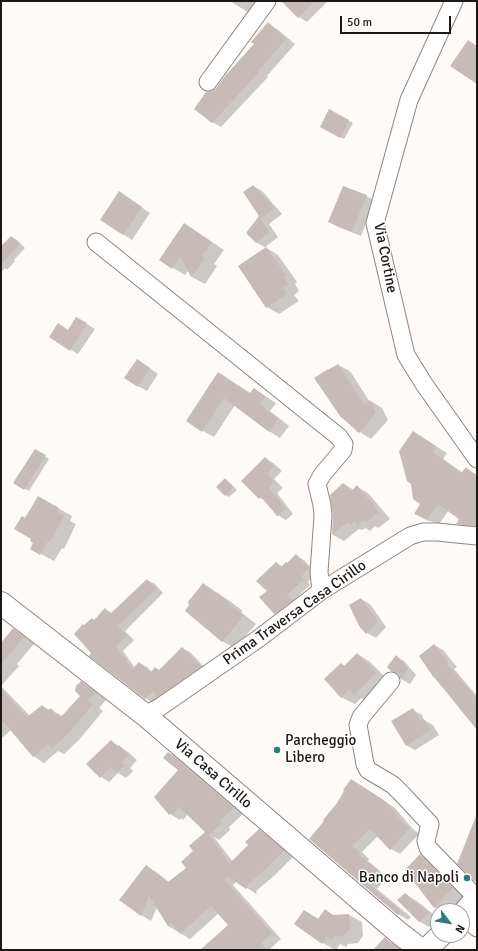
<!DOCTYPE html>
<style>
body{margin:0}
#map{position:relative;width:478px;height:951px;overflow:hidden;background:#fefaf7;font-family:Signika,sans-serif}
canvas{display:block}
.frame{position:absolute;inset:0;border:2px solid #1c1816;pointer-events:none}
.north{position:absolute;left:430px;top:903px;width:40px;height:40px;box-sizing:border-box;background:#fff;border:1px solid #a4a3a2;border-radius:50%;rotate:121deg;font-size:11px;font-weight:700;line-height:16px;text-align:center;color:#1c1816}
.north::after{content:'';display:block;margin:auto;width:14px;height:18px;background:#317a7a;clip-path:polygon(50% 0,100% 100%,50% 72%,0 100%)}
.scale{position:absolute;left:340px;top:16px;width:111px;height:18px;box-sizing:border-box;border:2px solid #1c1816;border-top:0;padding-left:5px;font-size:12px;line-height:14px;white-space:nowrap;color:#1c1816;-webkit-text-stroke:3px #fff;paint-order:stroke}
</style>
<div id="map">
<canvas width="478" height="951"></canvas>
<div class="frame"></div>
<div class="north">N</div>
<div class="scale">50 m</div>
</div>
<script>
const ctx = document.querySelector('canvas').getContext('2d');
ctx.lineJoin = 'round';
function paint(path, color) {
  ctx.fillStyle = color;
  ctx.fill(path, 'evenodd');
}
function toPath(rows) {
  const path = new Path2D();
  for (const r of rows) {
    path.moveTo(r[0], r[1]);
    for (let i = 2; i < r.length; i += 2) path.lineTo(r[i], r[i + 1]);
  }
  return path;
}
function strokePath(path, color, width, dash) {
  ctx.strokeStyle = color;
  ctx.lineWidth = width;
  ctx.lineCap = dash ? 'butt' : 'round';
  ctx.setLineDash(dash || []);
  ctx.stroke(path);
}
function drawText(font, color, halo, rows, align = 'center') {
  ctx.font = font + ' Signika,sans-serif';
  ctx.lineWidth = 3;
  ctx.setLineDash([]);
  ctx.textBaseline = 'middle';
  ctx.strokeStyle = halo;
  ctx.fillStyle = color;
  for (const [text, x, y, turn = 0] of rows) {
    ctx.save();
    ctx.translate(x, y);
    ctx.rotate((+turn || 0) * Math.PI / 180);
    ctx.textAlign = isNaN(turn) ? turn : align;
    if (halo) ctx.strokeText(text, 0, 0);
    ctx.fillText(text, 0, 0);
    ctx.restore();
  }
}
paint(toPath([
 [230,1,265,1,254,16],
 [283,1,328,1,307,22,299,17],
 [268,24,277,29,295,44,267,76,268,77,221,127,212,122,217,89,255,44],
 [330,111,353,123,344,139,321,127],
 [253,186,262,191,282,214,269,224,278,237,265,247,278,255,297,282,295,284,299,291,294,295,299,301,279,314,267,307,266,248,256,242,261,216],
 [366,196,375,201,361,236,338,227,329,222],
 [128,198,150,213,132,240,123,234],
 [197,232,224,250,214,264,217,266,205,284,192,277,189,270,185,275,160,260],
 [11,237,17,240,25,248,14,260,15,261,7,270,5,268,1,272,1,247],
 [77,318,95,329,78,354,71,350,69,331],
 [146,365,158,374,147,391,138,386],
 [338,365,350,371,370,402,371,401,382,408,388,420,371,439,360,432,340,416,328,370,329,371],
 [218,374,251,394,254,389,276,403,270,411,289,426,280,438,269,431,235,405,214,437,203,431],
 [413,432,447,453,443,459,463,473,466,469,477,475,477,530,468,530,457,523,460,519,449,510,439,524,426,520,415,514,422,504],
 [35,450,49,459,29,491,15,483],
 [265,458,273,463,282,471,274,479,283,488,277,493,293,514,286,520,277,515,266,501,260,498],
 [225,479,229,482,237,490,229,497,225,495],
 [344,484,354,490,357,487,368,493,390,519,378,528,375,526,370,531,366,528,362,530,359,529,344,541,333,535,334,515],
 [38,497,72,516,70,521,76,524,64,549,62,548,54,561,32,549,35,543,32,539],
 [296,556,304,560,316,573,308,582,310,585,294,600,299,605,282,617,274,613,268,591,277,563,283,567,288,564],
 [147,580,155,584,163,593,125,631,134,640,123,651,135,668,140,663,147,667,152,672,155,668,160,670,182,648,190,652,208,671,166,700,159,696,153,703,146,698,90,655,93,653,95,621,105,609,112,613],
 [204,584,231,602,243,611,241,612,256,624,235,648,222,641],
 [361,599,370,604,386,627,376,638,367,633],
 [14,630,25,636,34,644,17,664,19,666,1,686,30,716,42,706,63,716,81,696,81,682,93,689,106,700,99,708,103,711,79,740,64,754,58,751,44,763,33,756,11,730,3,737,1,736,1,644],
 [434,645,443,650,457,667,454,669,477,696,477,728],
 [357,654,370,662,389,681,367,702,361,698,355,704,341,697,341,664,345,666],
 [396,656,404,661,416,675,410,684,401,679,399,675],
 [413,710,422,715,424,720,433,725,439,735,415,750,406,745],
 [111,741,128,752,137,760,130,768,133,771,126,778,118,773,109,782,101,777],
 [169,753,178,758,243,814,229,827,230,830,219,840,214,837,233,862,249,845,259,831,269,836,293,857,274,876,256,891,257,893,256,894,237,881,233,885,281,939,270,949,271,950,201,950,230,925,219,913,190,939,168,926,157,907,151,921,141,915,121,900,146,866,156,872,169,882,187,868,195,851,207,832,188,814,183,820,181,818,180,820,170,814,179,770],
 [362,786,395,808,412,828,419,834,400,854,391,849,378,836,362,852,369,859,368,861,387,877,377,889,411,917,408,920,398,914,310,839],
 [421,856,434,863,466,896,451,911,441,911,434,907],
 [405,894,418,902,438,918,438,924,433,929,420,922,399,900],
 [325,910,335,916,349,915,362,922,363,936,358,943,348,944,346,947,340,944,336,950,335,950,323,943,304,911,319,919],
 [385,939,397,946,403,950,374,950]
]), '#0003');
paint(toPath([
 [281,1,315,1,298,18],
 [268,22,286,39,259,70,260,71,212,123,194,109,206,92,212,91,216,88,224,77,254,44,251,42],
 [468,40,477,46,477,84,450,66],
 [329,109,349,120,340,138,320,127],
 [253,185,274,208,261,219,269,232,256,243,246,233,259,216,243,192],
 [343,186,367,195,352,232,328,222],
 [119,191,142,207,123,235,100,220],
 [184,223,212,242,202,256,205,258,191,277,180,256,172,269,159,260],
 [11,236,20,244,1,264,1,246],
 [266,247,286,275,283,277,288,284,283,287,287,294,266,308,238,266],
 [76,317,87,323,70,351,49,337,58,323,68,330],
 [137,359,150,368,138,387,124,378],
 [338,364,365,406,370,400,376,413,359,433,340,416,314,378,328,369,328,370],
 [218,372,250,393,254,388,265,396,259,404,279,419,269,432,224,398,202,432,186,421],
 [413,431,436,446,433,452,461,473,466,467,477,476,477,526,456,524,459,519,438,504,427,519,414,514,420,504,413,499,411,484,407,481,399,451],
 [35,449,46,455,24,490,13,483],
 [265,457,274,466,267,474,275,482,269,488,286,509,277,516,261,497,259,499,241,481],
 [225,478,233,487,225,496,216,487],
 [343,483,351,491,357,485,379,512,366,522,363,520,358,525,355,521,350,525,348,522,332,535,333,515,330,495],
 [38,496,59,508,57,512,64,516,50,542,48,541,40,555,30,549,33,543,30,541,31,539,14,529,22,516,25,518],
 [296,554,309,568,301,577,303,580,287,595,292,600,274,614,259,597,267,591,256,581,276,562,281,567,286,562,287,563],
 [147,579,156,589,118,626,127,635,116,647,132,669,139,662,151,672,155,667,159,670,182,647,201,666,157,697,153,691,145,699,89,656,91,653,74,634,83,624,84,625,92,618,94,620,105,608,110,614],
 [203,583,217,594,218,593,230,603,229,604,244,616,222,642,185,611,189,605,188,602],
 [361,598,378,621,366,634,359,626,349,605],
 [13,628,24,637,1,664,1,643],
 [434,644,448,662,446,663,468,688,477,700,477,730,434,677,434,678,419,656],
 [357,653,376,673,354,695,349,690,341,698,324,679,341,663,344,666],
 [396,655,408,669,401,679,398,674,391,671,387,667],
 [81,681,96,693,88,701,93,704,68,734,52,749,48,744,33,757,1,719,1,690,27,717,42,705,48,711,51,708,60,718,80,696,75,691,76,686],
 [413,708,420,721,424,719,431,730,406,746,391,721],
 [111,740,118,747,119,745,129,755,121,762,125,765,117,773,111,767,100,778,86,764],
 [168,752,234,808,219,821,221,824,209,835,207,833,230,863,248,845,245,842,259,829,284,850,264,871,247,885,248,887,246,889,227,876,224,879,272,933,261,943,267,950,200,950,228,925,211,906,180,934,171,923,168,926,149,896,141,916,119,900,146,865,168,882,186,868,181,862,193,851,189,846,205,832,179,807,173,815,171,813,169,815,154,797,178,770,163,758],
 [351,779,385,801,402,821,410,828,390,850,370,829,352,846,360,852,358,854,378,870,368,883,401,911,398,915,309,839,324,821,323,820,337,803,344,791,343,790],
 [476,816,477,816,477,882,474,881,457,864],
 [420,854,453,888,434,908,405,870],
 [405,893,429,913,419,922,397,900],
 [325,909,333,915,349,914,350,928,344,936,334,937,332,940,327,937,322,944,294,924,304,910,318,919],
 [385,937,391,943,401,950,373,950]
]), '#c7bbb7');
const street = toPath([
 [454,1,409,100,375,223,406,355,424,384,477,459],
 [208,82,267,1],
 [96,242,339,437,344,444,343,450,322,475,317,484,322,505,323,516,319,572,321,591],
 [391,681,361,717,358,725,365,764,368,770,393,785,402,794,430,824,426,841,428,848,477,898],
 [145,715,160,707,258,639,321,591,410,536,423,532,437,532,477,536],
 [463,914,477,928]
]);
const secondary = toPath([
 [1,603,145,715,399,933,421,950],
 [462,915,477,898],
 [426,950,441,935]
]);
strokePath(street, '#8f8580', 19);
strokePath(secondary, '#8f8580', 24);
strokePath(street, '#fff', 17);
strokePath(secondary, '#fff', 22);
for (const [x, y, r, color] of [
 [277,750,4,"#317a7a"],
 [467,878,4,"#317a7a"]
]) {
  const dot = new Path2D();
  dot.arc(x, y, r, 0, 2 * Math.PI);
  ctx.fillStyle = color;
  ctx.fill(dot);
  strokePath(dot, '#fff', 1.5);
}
drawText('15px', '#1c1816', '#fff', [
 ["Via Cortine",385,258,79],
 ["Prima Traversa Casa Cirillo",295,613,-35],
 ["Via Casa Cirillo",213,774,41]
]);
drawText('15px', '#1c1816', '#fff', [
 ["Parcheggio",285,741],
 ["Libero",285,758],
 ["Banco di Napoli",459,878,"right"]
], 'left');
</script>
